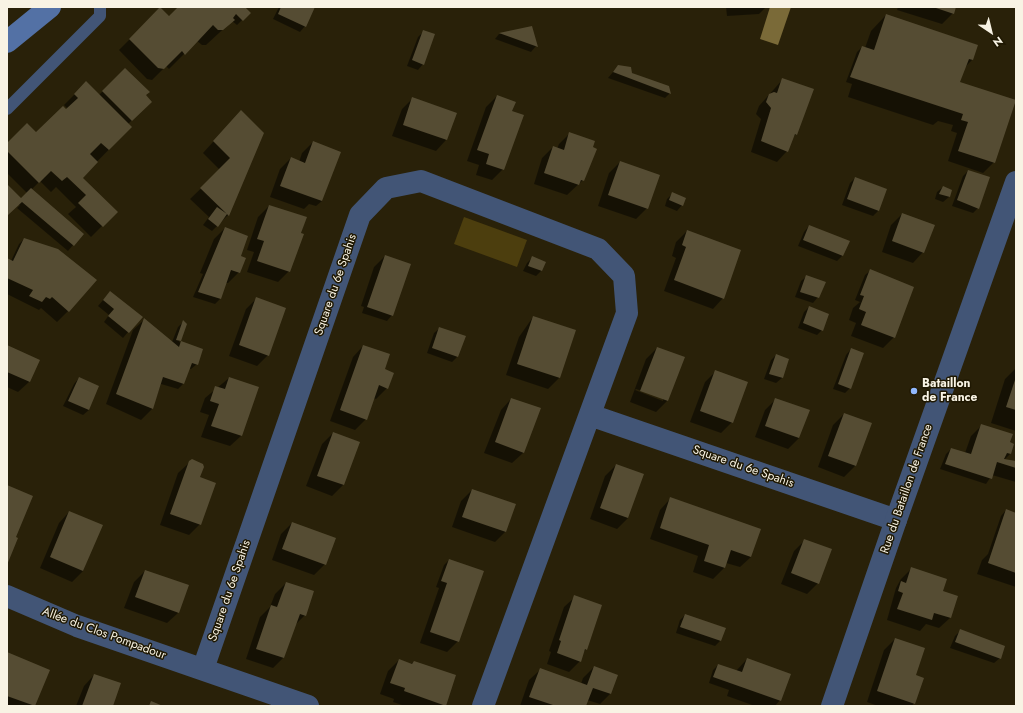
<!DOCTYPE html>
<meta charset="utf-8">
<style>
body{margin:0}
#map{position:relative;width:1023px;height:713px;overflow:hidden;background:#292109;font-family:Jost,sans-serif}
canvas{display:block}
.frame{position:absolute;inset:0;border:8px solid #f8f3e4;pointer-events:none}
.north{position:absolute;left:971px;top:12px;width:40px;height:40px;-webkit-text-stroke:3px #1f1802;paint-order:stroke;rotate:145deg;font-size:11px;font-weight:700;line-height:16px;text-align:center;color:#f8f3e4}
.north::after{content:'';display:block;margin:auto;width:14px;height:18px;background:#f8f3e4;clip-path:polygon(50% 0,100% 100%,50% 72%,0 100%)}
</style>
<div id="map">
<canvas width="1023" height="713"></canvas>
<div class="frame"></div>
<div class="north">N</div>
</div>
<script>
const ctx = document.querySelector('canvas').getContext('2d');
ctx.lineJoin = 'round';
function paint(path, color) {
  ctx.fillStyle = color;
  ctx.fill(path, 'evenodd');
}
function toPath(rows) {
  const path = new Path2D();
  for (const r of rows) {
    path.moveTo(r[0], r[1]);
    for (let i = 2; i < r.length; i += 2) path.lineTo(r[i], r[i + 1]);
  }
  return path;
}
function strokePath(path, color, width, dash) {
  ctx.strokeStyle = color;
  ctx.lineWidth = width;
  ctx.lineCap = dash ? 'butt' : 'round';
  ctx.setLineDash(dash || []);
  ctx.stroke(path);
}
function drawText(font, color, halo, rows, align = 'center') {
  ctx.font = font + ' Jost,sans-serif';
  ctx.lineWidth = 3;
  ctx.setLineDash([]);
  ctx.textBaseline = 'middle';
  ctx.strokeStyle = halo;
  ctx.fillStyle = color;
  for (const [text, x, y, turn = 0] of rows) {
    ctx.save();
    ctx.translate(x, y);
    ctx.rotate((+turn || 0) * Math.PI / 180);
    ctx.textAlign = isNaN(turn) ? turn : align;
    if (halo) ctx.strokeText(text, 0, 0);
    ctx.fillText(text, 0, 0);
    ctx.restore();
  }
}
paint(toPath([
 [464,217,527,240,517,267,454,244]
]), '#4c3e0e');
paint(toPath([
 [770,7,791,7,778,45,760,39]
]), '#7a6a38');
paint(toPath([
 [179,7,244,7,249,13,237,25,232,21,206,45,202,45,197,41,169,69,166,66,152,80,147,79,119,50,160,9,169,17],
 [279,7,315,7,305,26,300,32,273,19],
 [726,7,766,7,759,14,727,16],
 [898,7,955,7,953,13,942,24,897,10],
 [886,15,977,45,972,60,965,67,959,82,994,162,983,173,948,161,957,133,951,131,953,125,938,121,933,125,848,97,852,84,846,82,857,52,862,47,865,48,871,31],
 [532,28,536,46,531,52,495,39,499,34],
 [424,31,423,64,418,70,407,66,418,37],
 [618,66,632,73,670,93,665,98,608,78],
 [125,69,151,102,128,124,131,127,81,178,116,212,91,237,68,214,76,207,56,187,51,192,40,181,31,190,82,234,68,251,17,208,20,205,17,205,7,215,7,185,21,200,27,193,7,173,7,144,36,133,66,111,68,109,64,105,86,83,99,95],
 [783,79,796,134,793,137,787,151,777,162,751,152,761,119,756,114,759,106],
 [497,96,503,169,492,180,476,175,479,165,467,161,486,107],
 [413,98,446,140,436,151,392,136,402,109],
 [241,111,228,215,212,231,203,225,209,217,190,199,220,170,203,153],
 [570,133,583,180,567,195,534,184,542,158,553,147,557,149,559,144],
 [313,142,322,201,316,206,309,204,304,209,270,197,280,169,291,158,299,162,302,153],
 [620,162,647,208,636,219,598,206,609,173],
 [968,171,978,208,973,213,952,206,963,176],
 [855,178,886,189,878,211,873,216,842,205,850,183],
 [943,187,951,190,949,197,943,202,935,199,937,192],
 [673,193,682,205,677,211,665,206,667,199],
 [269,206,306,217,289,271,278,282,247,272,254,252,247,250,258,217],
 [902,214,923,252,913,263,882,252,891,225],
 [809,226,848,241,842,256,837,261,798,246,804,232],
 [225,228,239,256,239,272,228,283,225,283,220,299,215,304,193,297,203,274,200,273,214,239],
 [687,231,723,298,713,309,664,291,676,258,672,256,676,242],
 [24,239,68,311,57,322,41,308,39,310,7,294,7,259,11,261,19,244],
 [385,256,392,315,387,321,362,313,364,307,361,306,374,267],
 [532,258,545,262,541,271,536,276,523,271,527,263],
 [871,270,894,337,883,348,851,336,856,323,849,320,853,308,860,302,855,300,865,275],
 [807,276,818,297,813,303,795,297,801,281],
 [110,292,128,332,123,338,104,322,109,315,98,306],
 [257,298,268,355,257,366,229,356,246,309],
 [809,307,822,330,817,335,798,328,804,312],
 [533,317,575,330,559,378,548,389,506,375,519,337],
 [144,320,172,342,178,327,183,322,186,324,179,342,202,349,197,364,191,369,189,368,183,384,178,389,161,384,152,409,141,420,106,404,133,330],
 [440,328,457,357,452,362,427,353,434,333],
 [363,346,383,370,387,388,376,399,373,398,366,419,355,430,330,421,353,357],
 [7,347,29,382,18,392,7,387],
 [657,348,683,358,667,401,656,412,630,402,646,359],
 [636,389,663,398,663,401,635,390],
 [851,349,850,388,845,393,833,389,846,355],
 [776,355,788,359,782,378,776,383,764,379,771,360],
 [1016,368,1016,431,991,423,1005,379],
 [716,371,732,422,721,433,690,422,705,382],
 [79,378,89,410,83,415,63,406,74,384],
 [229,378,241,436,230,446,201,437,209,415,200,412,205,398],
 [511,399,523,453,512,463,484,453,501,410],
 [776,399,799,438,788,449,755,437,765,410],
 [844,414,871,424,855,466,844,477,818,467,833,425],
 [982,425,1009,443,1010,454,1004,460,1016,463,1016,482,992,475,986,484,940,469,946,454,951,449,965,453,971,436],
 [333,433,359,442,343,485,332,496,306,486,322,444],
 [190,462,199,478,200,524,189,535,160,525,178,473],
 [616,465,628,518,617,529,590,519,605,476],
 [472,490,506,531,495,542,452,527,461,501],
 [670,499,751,557,740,567,726,563,724,568,713,579,693,572,698,556,650,539,660,510],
 [1006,510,1016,514,1016,587,977,574,982,560,988,554,1001,516],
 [69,512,101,525,83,571,72,582,40,568,59,523],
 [292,523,325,564,314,575,272,560,281,534],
 [805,540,818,583,807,594,781,584,794,551],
 [449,560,458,641,447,652,420,643,439,588,436,587,444,565],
 [912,568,941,592,950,618,939,628,926,624,920,631,887,620,896,588,901,579],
 [145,571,178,613,167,623,124,608,134,582],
 [286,583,305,615,295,625,284,657,273,668,246,659,260,617,270,607,275,594],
 [575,597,586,649,583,653,580,661,569,672,547,664,551,652,549,651,564,607],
 [685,615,724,629,720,641,715,646,676,633,680,620],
 [960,631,1000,658,994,663,950,648,955,636],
 [895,639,914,676,914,703,912,706,878,706,867,702,884,650],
 [7,653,49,671,34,706,7,706],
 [747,659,780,700,775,706,755,706,727,696,729,690,709,683,713,670,718,665,736,671],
 [399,660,411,664,414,662,455,676,444,706,405,706,393,702,394,699,380,694,388,671],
 [594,667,611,693,600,704,587,700,585,706,520,706,529,680,540,670,581,684,583,678],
 [94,675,112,706,76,706,84,686]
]), '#0007');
paint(toPath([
 [160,7,169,16,178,7,245,7,251,13,243,21,236,14,233,18,235,20,223,30,218,30,213,25,185,55,182,51,164,69,158,68,129,39],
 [281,7,315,7,306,27,278,14],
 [933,7,956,7,954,14],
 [886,14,978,45,973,60,969,59,960,82,1016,100,995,163,958,151,968,122,961,120,963,114,850,77,862,46,874,50],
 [532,26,538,47,499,33],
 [423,30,435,34,424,65,412,60],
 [618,65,631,67,632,73,669,86,671,94,613,72],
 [125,68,150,92,146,95,152,102,132,121,102,91],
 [782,78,814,89,797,135,795,134,788,152,761,141,771,108,766,102,769,94,774,92,777,93],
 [86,81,132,127,109,150,101,143,90,154,98,162,83,178,118,212,103,227,78,203,86,195,67,177,62,181,51,171,39,183,7,151,7,143,27,123,36,132,63,106,66,109,78,98,74,94],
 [497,95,516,102,512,111,524,115,504,170,486,164,489,154,477,150],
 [412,97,457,113,447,140,403,125],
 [241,110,264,133,229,216,200,188,230,158,213,141],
 [569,132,595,141,593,147,597,149,584,181,581,180,579,185,544,173,553,146,564,150],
 [313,141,341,152,322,201,280,186,291,157,305,163],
 [620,161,660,175,648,209,608,195],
 [968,170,990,177,979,209,957,200],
 [855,177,887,189,879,211,847,199],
 [7,184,21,198,31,188,84,234,74,246,22,202,7,216],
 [943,186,952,190,950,197,939,194],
 [672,192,686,198,683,206,669,200],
 [269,205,307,217,301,233,304,234,290,272,257,261,264,241,257,239],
 [217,207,227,214,218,227,208,219],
 [902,213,935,225,924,253,892,241],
 [809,225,850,241,843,256,803,240],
 [225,227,248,236,241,256,246,258,240,273,231,270,221,299,198,292],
 [687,230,741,250,724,299,674,280,686,247,682,245],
 [24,238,58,249,97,280,69,312,52,297,50,299,46,297,42,302,29,296,33,290,7,278,7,258,13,261],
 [385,255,411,264,393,316,367,307],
 [532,256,546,262,542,271,528,266],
 [870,269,914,287,895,338,861,325,866,312,859,309,864,296,860,295],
 [806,275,826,282,819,298,800,292],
 [110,291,143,317,129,333,108,316,114,309,103,300],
 [256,297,286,308,269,356,239,345],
 [809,306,829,314,823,331,803,323],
 [533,316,576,330,560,378,517,364],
 [144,318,179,347,181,341,203,349,198,365,192,363,184,384,163,377,153,409,116,394],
 [183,320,187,324,181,341,176,340],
 [439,327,466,336,458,357,432,348],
 [7,345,40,360,30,382,7,372],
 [363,345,390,354,385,369,394,373,388,389,379,385,367,420,340,410],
 [657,347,685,357,668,401,640,391],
 [851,348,864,353,851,389,838,384],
 [776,354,789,359,783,378,769,374],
 [715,370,748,382,733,423,700,411],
 [79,377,99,386,89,410,68,401],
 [229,377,259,387,242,436,211,426,219,404,210,401,215,386,225,389],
 [1016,377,1016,410,1006,407],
 [511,398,541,408,524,453,495,442],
 [775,398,810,410,799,438,765,426],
 [844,413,872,423,856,466,828,456],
 [981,424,1013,434,1010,442,1014,444,1011,454,1007,453,1004,459,1016,461,1016,468,997,462,992,479,945,464,951,448,971,454],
 [333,432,360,442,344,485,317,476],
 [192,459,203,464,204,467,200,477,216,483,201,525,170,514,189,461],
 [616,464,644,474,628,518,600,508],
 [7,485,33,496,16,537,18,538,7,565],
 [472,489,516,504,506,532,462,517],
 [670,497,761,529,751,557,731,550,725,568,704,561,709,545,660,528],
 [1006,509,1016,513,1016,573,988,563],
 [69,511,103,525,83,571,50,557],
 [292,522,336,538,326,565,282,549],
 [804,539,832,549,819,584,791,573],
 [449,559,484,571,459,642,430,632,447,583,441,581],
 [911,567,947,579,943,591,958,596,951,618,934,613,932,620,897,609,903,593,898,591,901,581,906,583],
 [145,570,189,585,179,613,135,597],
 [286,582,314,591,306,616,300,614,284,658,256,649,271,605,277,607],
 [574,595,602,605,587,650,585,649,581,662,557,653,561,641,559,640],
 [685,614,726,628,721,641,680,627],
 [960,629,1005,646,1001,659,955,642],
 [895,638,925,648,916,675,924,678,915,704,877,691],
 [7,652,50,670,35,706,7,696],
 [747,658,791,674,781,701,713,677,718,664,742,672],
 [399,659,412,664,414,661,456,675,446,706,404,691,405,688,390,683],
 [594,666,618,675,611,694,593,688,586,706,556,706,529,697,540,668,587,685],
 [94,674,121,683,113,706,82,706],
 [151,701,163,706,149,706]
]), '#554c33');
strokePath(toPath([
 [7,109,100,16,100,7]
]), '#425576', 12);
strokePath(toPath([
 [590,415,896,520],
 [7,596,77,626,308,706],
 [203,669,360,215,386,188,421,181,598,249,624,276,627,313,483,706]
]), '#425576', 22);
strokePath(toPath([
 [832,706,896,520,1016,182]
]), '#425576', 22);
strokePath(toPath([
 [7,42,50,7]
]), '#5371a5', 22);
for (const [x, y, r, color] of [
 [914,391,4,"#91b8fd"]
]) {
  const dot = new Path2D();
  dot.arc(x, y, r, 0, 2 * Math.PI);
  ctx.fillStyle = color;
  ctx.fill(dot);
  strokePath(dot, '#1f1802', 1.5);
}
drawText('12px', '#f8f3e4', '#1f1802', [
 ["Square du 6e Spahis",336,285,-71],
 ["Square du 6e Spahis",743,467,19],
 ["Rue du Bataillon de France",907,489,-71],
 ["Square du 6e Spahis",230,591,-71],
 ["Allée du Clos Pompadour",104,634,20]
]);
drawText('bold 12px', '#f8f3e4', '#1f1802', [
 ["Bataillon",922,384],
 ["de France",922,398]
], 'left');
</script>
